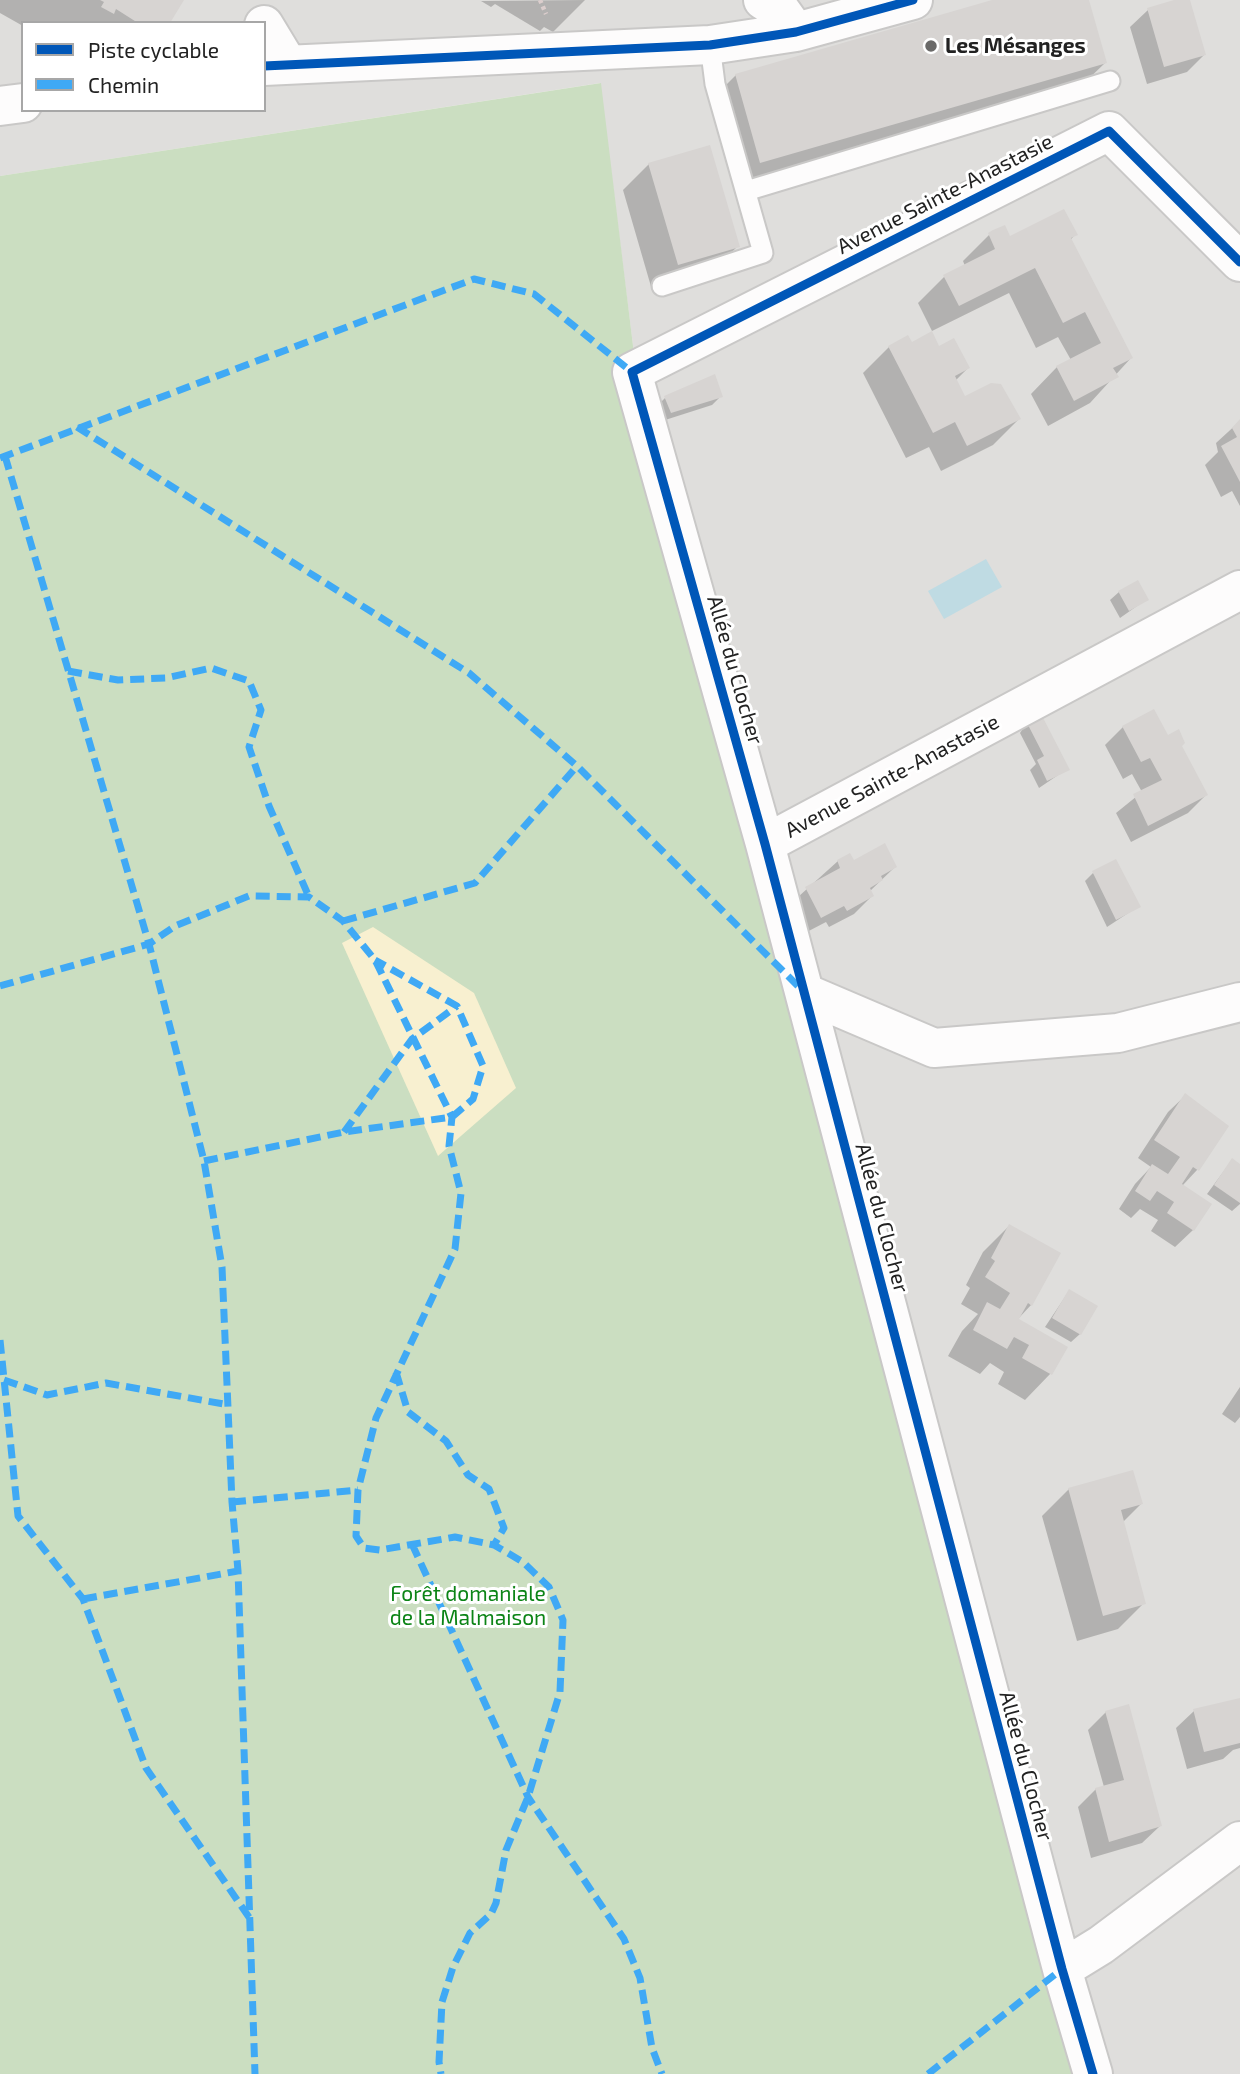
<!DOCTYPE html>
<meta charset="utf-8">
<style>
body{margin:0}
#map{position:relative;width:1240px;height:2074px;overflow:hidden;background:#f0eeeb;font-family:"Exo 2",sans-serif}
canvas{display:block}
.legend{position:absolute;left:21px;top:21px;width:245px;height:91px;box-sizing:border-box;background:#fff;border:2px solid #a7a7a7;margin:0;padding:9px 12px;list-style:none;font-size:21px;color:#222}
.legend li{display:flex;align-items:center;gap:14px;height:35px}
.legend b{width:35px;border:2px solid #a7a7a7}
</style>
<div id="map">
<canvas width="1240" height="2074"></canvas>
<ul class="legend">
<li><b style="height:9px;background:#0057b8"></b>Piste cyclable</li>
<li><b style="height:9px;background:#3fa9f5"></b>Chemin</li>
</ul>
</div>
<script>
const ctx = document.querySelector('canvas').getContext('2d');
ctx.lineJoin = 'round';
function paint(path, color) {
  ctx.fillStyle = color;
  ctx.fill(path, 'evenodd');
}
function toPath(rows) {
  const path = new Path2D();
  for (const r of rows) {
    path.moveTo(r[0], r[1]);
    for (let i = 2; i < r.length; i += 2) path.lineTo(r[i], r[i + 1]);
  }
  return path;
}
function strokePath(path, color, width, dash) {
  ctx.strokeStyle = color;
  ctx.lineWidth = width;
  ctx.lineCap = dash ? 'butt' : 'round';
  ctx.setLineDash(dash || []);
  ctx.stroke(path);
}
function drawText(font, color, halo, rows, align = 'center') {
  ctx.font = font + ' "Exo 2",sans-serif';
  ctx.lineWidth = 6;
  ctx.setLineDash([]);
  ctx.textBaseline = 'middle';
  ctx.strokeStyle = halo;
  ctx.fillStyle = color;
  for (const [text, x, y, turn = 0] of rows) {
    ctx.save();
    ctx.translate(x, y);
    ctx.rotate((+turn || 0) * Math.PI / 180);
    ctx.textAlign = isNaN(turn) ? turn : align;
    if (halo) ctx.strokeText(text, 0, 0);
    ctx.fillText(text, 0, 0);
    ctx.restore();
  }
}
paint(toPath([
 [0,0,1240,0,1240,2074,1078,2074,634,354,600,83,0,176],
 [23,23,264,23,264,110,23,110]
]), '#dfdedc');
paint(toPath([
 [601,83,634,354,1078,2074,0,2074,0,176]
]), '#cbdec1');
paint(toPath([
 [373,927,474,993,516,1088,438,1156,342,943]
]), '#f8f0d0');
paint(toPath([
 [986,559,1002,587,944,619,928,591]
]), '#bfdbe3');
paint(toPath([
 [0,0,182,0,168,23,23,23,23,26,0,13],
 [585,0,553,32,544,27,540,31,495,4,491,7,481,1],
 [998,0,1087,0,1105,63,1078,89,734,188,710,101,736,75],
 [1180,0,1188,0,1204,55,1187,72,1147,84,1130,27,1148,10],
 [649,164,738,246,711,272,652,290,623,190],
 [989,235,1009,239,1075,235,1070,240,1131,358,1090,403,1048,426,1031,394,1057,367,1071,360,1058,337,1036,348,1009,293,932,331,918,303,944,277,965,266,963,261],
 [911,344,968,368,955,381,965,399,1019,419,993,445,941,471,929,447,906,458,863,373,889,347],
 [721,396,712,405,662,421,657,406,665,398],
 [1240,421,1240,506,1232,491,1221,497,1205,465,1218,452,1216,443],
 [1119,592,1147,599,1120,618,1110,600],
 [1031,717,1067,769,1039,788,1030,770,1036,764,1020,733],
 [1123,727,1167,738,1179,746,1206,795,1188,813,1131,842,1116,813,1142,792,1132,774,1123,779,1105,745],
 [838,861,895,867,870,891,872,896,854,914,829,927,826,922,803,934,788,906],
 [1093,873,1139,906,1107,927,1085,881],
 [1186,1095,1227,1126,1197,1170,1182,1186,1193,1230,1175,1247,1151,1231,1158,1220,1140,1209,1131,1218,1119,1209,1135,1184,1151,1167,1138,1158,1168,1112],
 [1232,1160,1240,1166,1240,1204,1232,1211,1207,1194],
 [1009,1226,1031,1305,1017,1320,1051,1373,1025,1400,998,1384,1004,1372,990,1363,980,1374,948,1356,962,1331,978,1314,961,1304,970,1288,966,1285,983,1252],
 [1069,1291,1080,1334,1071,1342,1045,1327],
 [1240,1387,1240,1417,1235,1423,1222,1414],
 [1069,1489,1141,1504,1123,1522,1144,1603,1118,1629,1077,1641,1042,1516],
 [1240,1700,1240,1748,1233,1750,1223,1759,1187,1769,1176,1728,1194,1711],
 [1106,1712,1160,1826,1142,1843,1091,1858,1078,1807,1096,1789,1104,1787,1088,1730]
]), '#0003');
paint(toPath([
 [100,0,184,0,170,23,138,23,116,9,114,14,101,7,104,2],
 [992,0,1089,0,1107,63,760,163,735,74],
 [1174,0,1190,0,1206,55,1164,67,1147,8],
 [710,145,740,247,678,265,648,163],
 [1064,209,1078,235,1071,238,1133,358,1113,368,1119,377,1074,401,1056,366,1101,343,1085,312,1063,323,1035,268,959,306,943,275,995,249,988,233,993,230,1005,225,1010,236],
 [932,331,939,346,954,338,970,368,955,376,965,396,991,383,1001,384,1021,419,967,446,955,422,933,433,888,346,908,335,912,342],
 [715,374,723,397,671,413,664,396],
 [1240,419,1240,482,1221,446,1237,437,1232,428],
 [1138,580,1149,600,1129,611,1118,591],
 [1154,709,1168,735,1179,729,1185,743,1182,746,1208,795,1148,826,1133,794,1162,780,1150,758,1141,762,1122,726],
 [1039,710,1070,770,1047,781,1037,760,1044,756,1027,723],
 [885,843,897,867,881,876,883,880,870,888,874,896,847,911,844,906,821,918,805,887,840,868,837,860,850,853,854,860],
 [1116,859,1141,907,1116,920,1092,871],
 [1185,1093,1229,1126,1199,1171,1193,1167,1182,1184,1212,1204,1194,1231,1167,1213,1174,1202,1157,1191,1150,1201,1135,1191,1152,1164,1168,1174,1180,1157,1154,1140],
 [1232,1158,1240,1164,1240,1203,1214,1185],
 [1009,1224,1061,1253,1032,1306,1028,1303,1019,1319,1068,1347,1052,1375,1022,1358,1029,1345,1014,1337,1007,1349,973,1330,987,1302,1000,1309,1010,1293,985,1277,995,1261,991,1258],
 [1069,1289,1098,1306,1081,1335,1052,1318],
 [1133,1470,1143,1504,1121,1510,1146,1604,1103,1616,1068,1488],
 [1240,1698,1240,1743,1204,1752,1193,1709],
 [1129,1704,1162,1826,1109,1842,1095,1788,1124,1780,1105,1711]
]), '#d7d4d2');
const service = toPath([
 [746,191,1110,81],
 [662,286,763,253,715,84,710,45]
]);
const minor = toPath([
 [763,0,781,11,796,32],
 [264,25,287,63],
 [264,66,710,45,796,32,913,0],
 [0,106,23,103],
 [765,844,1240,590],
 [805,993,934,1048,1118,1033,1240,1002],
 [1062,1969,1101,1945,1240,1841],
 [1093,2074,1062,1969,765,844,632,372,1109,131,1240,262]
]);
strokePath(service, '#c9c8c7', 23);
strokePath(minor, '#c9c8c7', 42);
strokePath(toPath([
 [540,0,546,14]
]), '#dccecd', 4.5, [3.5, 3.5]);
strokePath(service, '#fdfcfc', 19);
strokePath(minor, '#fdfcfc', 38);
strokePath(toPath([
 [77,427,469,673,577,766,800,988],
 [5,456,149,944,204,1161,222,1267,232,1502,238,1571,255,2074],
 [0,458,474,279,534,294,632,372],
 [68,671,118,680,166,678,211,668,249,681,261,710,249,747,269,806,309,897],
 [343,921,475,883,577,766],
 [0,986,149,944,175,926,249,896,309,897,343,921,375,960,452,1117,449,1146,461,1193,455,1249,376,1418,358,1490,356,1536,364,1548,380,1550,455,1537,494,1545,523,1562,549,1587,563,1620,560,1692,528,1797,506,1850,496,1903,491,1914,470,1933,453,1967,442,2002,439,2062,441,2074],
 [344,1132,412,1039,457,1006],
 [204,1161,344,1132,452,1117,473,1099,483,1066,457,1006,375,960],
 [0,1340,18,1516,83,1599,146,1768,251,1920],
 [396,1372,408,1412,446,1441,468,1475,489,1489,504,1528,494,1545],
 [4,1380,47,1395,106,1383,229,1405],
 [232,1502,358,1490],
 [412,1544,528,1797,624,1939,640,1978,652,2048,662,2074],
 [83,1599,238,1571],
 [928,2074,1062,1969]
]), '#3fa9f5', 7, [14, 7]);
strokePath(toPath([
 [264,66,710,45,796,32,913,0],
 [1093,2074,1062,1969,765,844,632,372,1109,131,1240,262]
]), '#0057b8', 9);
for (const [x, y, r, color] of [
 [931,46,7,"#6a6968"]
]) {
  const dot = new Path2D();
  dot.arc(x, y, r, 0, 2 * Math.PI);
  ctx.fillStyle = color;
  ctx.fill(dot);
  strokePath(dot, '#fff', 2.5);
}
drawText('bold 21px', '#222', '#fff', [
 ["Les Mésanges",945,46]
], 'left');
drawText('21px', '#222', '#fff', [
 ["Avenue Sainte-Anastasie",945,194,-27],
 ["Allée du Clocher",735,670,74],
 ["Avenue Sainte-Anastasie",892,776,-28],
 ["Allée du Clocher",882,1218,75],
 ["Allée du Clocher",1026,1766,75]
]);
drawText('21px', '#0c8416', '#fff', [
 ["Forêt domaniale",468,1594],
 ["de la Malmaison",468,1618]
]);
</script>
